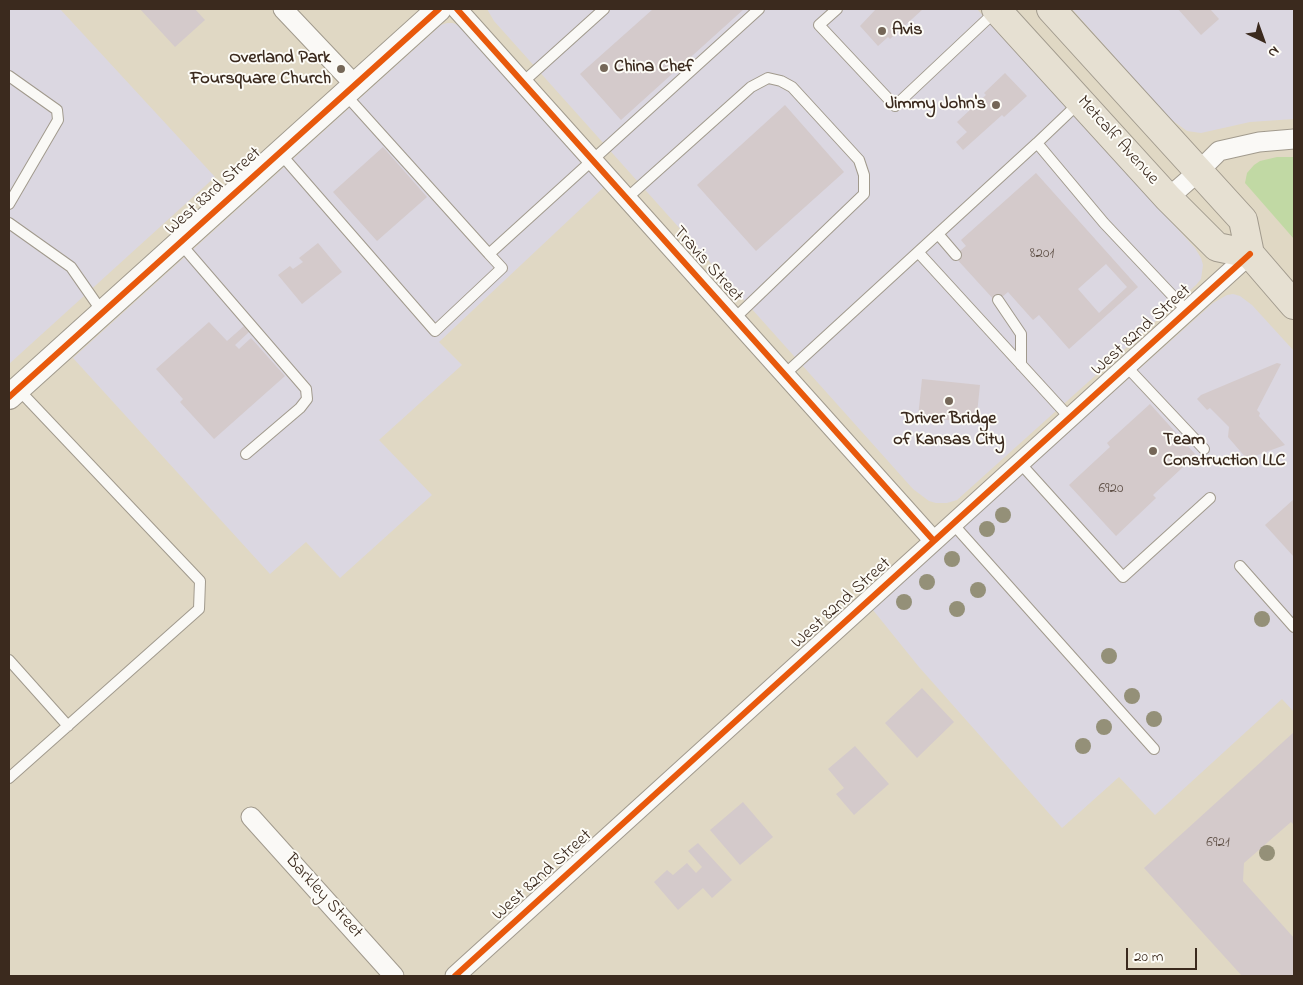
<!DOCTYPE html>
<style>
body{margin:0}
#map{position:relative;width:1303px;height:985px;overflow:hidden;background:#e0d8c4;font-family:"Indie Flower",sans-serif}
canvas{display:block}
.frame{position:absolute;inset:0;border:10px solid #3b2a1e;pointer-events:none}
.north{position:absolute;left:1238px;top:15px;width:50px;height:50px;-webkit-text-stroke:4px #fdfcf7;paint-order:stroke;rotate:138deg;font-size:14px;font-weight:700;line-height:20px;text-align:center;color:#3b2a1e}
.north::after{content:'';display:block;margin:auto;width:18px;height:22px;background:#3b2a1e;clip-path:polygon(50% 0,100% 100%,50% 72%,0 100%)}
.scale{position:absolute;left:1126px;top:948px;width:71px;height:22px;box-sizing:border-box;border:2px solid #3b2a1e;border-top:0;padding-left:6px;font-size:15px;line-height:18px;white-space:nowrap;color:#3b2a1e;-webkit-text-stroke:4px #fdfcf7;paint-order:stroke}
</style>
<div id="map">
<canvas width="1303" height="985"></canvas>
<div class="frame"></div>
<div class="north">N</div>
<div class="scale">20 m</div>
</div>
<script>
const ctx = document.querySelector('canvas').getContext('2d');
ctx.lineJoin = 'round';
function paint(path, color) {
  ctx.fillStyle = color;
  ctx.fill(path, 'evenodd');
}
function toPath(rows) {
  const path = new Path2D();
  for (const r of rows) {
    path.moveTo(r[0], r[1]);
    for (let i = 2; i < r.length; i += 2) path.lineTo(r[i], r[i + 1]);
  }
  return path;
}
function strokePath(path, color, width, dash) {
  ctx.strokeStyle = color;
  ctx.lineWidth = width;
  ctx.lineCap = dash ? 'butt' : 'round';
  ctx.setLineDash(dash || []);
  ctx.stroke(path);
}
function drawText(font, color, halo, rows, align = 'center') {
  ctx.font = font + ' "Indie Flower",sans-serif';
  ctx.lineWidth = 4;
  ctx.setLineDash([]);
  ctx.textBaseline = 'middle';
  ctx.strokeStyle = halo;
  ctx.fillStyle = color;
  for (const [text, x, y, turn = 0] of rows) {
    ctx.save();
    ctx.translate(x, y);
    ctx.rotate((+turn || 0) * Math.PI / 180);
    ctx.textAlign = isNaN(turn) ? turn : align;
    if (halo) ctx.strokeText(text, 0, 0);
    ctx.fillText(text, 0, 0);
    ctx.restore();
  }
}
paint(toPath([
 [9,9,60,9,215,177,9,364],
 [487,9,977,9,1195,248,1201,258,1203,265,1201,279,1196,285,957,500,947,503,936,503,929,501,913,489,494,21],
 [1072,9,1294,9,1294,119,1250,122,1201,133,1187,131,1169,118],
 [447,23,453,23,462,27,605,186,439,342,462,365,379,440,432,495,340,578,306,542,270,574,73,358,441,25],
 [1233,294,1240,296,1252,305,1294,351,1294,712,1282,699,1155,815,1119,777,1062,828,919,667,873,610,935,552,1213,303,1227,295]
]), '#dbd7e1');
paint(toPath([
 [1277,157,1294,157,1294,239,1245,183,1247,173,1254,165,1260,161]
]), '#c1d9a4');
paint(toPath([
 [140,9,195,9,205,20,175,47],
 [653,9,744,9,621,120,580,74],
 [876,9,923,9,890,39,888,37,878,46,860,26],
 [1178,9,1210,9,1219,19,1201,35],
 [1005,73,1027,96,1004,117,1002,115,963,150,956,142,967,132,957,122,986,95,984,93],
 [785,105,844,172,756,251,697,185],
 [383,147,427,197,377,241,333,192],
 [1036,173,1138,287,1069,349,1039,315,1033,320,1008,292,996,302,954,256,966,246,961,240],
 [1106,264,1127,287,1099,313,1078,289],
 [318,243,342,272,302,304,278,275,290,266,293,269,303,262,299,258],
 [209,322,227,341,244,326,249,332,235,345,239,349,251,338,285,376,214,439,180,402,183,399,156,369],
 [1277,363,1281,364,1257,410,1260,413,1259,416,1285,445,1247,459,1228,437,1229,427,1210,408,1207,410,1197,399,1201,395],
 [922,379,980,385,976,423,918,417],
 [1150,404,1196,455,1153,495,1156,498,1116,536,1069,485,1110,447,1107,443],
 [1294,499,1294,557,1265,525],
 [922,688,954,722,917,758,885,723],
 [1294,732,1294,825,1291,822,1244,863,1243,881,1294,938,1294,976,1242,976,1144,868],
 [855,746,889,784,854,815,836,794,844,788,828,769],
 [743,802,773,837,740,865,710,830],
 [698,843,732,880,712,898,703,888,678,910,654,882,667,870,673,875,687,863,696,873,702,867,688,851]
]), '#d4cacb');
const service = toPath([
 [837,9,819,25,895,106,996,11],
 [9,76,57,110,58,120,9,204],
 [523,82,604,9],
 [344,93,489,254],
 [1080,102,1037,143,1104,223,1187,311],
 [279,152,435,331,502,268,489,254,759,9],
 [627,198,751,87,768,78,781,81,792,87,859,160,864,175,864,194,735,318],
 [9,223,71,267,103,313],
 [938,234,956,255],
 [180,243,306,389,307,399,300,408,246,454],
 [918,252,1069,417],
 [998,300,1021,334,1021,365],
 [1126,366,1204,449],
 [785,374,1037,143],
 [1020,463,1123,577,1210,498],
 [953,524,1154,749],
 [1240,566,1294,627],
 [9,660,68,726],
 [9,778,199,609,200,581,18,389]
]);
const minor = toPath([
 [283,9,354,84],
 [457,9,934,541],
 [1168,198,1199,171,1219,151,1259,142,1294,139],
 [251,817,394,976],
 [455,976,1250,254]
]);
const tertiary = toPath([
 [9,397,439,9]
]);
const primary = toPath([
 [996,9,1168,198,1217,247,1250,254],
 [1051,9,1243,220,1250,254,1294,305]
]);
strokePath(service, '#a19a8d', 12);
strokePath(minor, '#a19a8d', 21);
strokePath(tertiary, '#a19a8d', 26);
strokePath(primary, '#a19a8d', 30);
strokePath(service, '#faf9f6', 10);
strokePath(minor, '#faf9f6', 19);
strokePath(tertiary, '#faf9f6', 24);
strokePath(primary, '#e6e0d2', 28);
strokePath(toPath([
 [457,9,934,541],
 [9,397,439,9],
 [455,976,1250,254]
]), '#e8590c', 6);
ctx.fillStyle = '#949078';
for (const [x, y] of [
 [1003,515],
 [987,529],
 [952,559],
 [927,582],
 [978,590],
 [904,602],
 [957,609],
 [1262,619],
 [1109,656],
 [1132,696],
 [1154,719],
 [1104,727],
 [1083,746],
 [1267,853]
]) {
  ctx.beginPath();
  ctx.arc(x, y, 8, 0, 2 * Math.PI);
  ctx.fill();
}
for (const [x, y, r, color] of [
 [882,31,5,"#756758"],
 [604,68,5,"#756758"],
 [341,69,5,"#756758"],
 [996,105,5,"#756758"],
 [949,401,5,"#756758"],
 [1153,451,5,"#756758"]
]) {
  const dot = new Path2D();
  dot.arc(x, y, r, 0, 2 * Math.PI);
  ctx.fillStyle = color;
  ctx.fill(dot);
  strokePath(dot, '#fdfcf7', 2);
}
drawText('15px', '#615249', null, [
 ["8201",1042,255],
 ["6920",1111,490],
 ["6921",1218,844]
]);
drawText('bold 18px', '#3b2a1e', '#fdfcf7', [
 ["Avis",892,31],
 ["Overland Park",331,59,"right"],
 ["Foursquare Church",331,80,"right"],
 ["China Chef",614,68],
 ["Jimmy John's",986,105,"right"],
 ["Driver Bridge",949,420,"center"],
 ["of Kansas City",949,441,"center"],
 ["Team",1163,441],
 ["Construction LLC",1163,462]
], 'left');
drawText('18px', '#3b2a1e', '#fdfcf7', [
 ["Metcalf Avenue",1117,141,48],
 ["West 83rd Street",214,192,-42],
 ["Travis Street",707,265,48],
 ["West 82nd Street",1142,331,-42],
 ["West 82nd Street",842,604,-42],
 ["West 82nd Street",543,876,-42],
 ["Barkley Street",323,897,48]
]);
</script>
